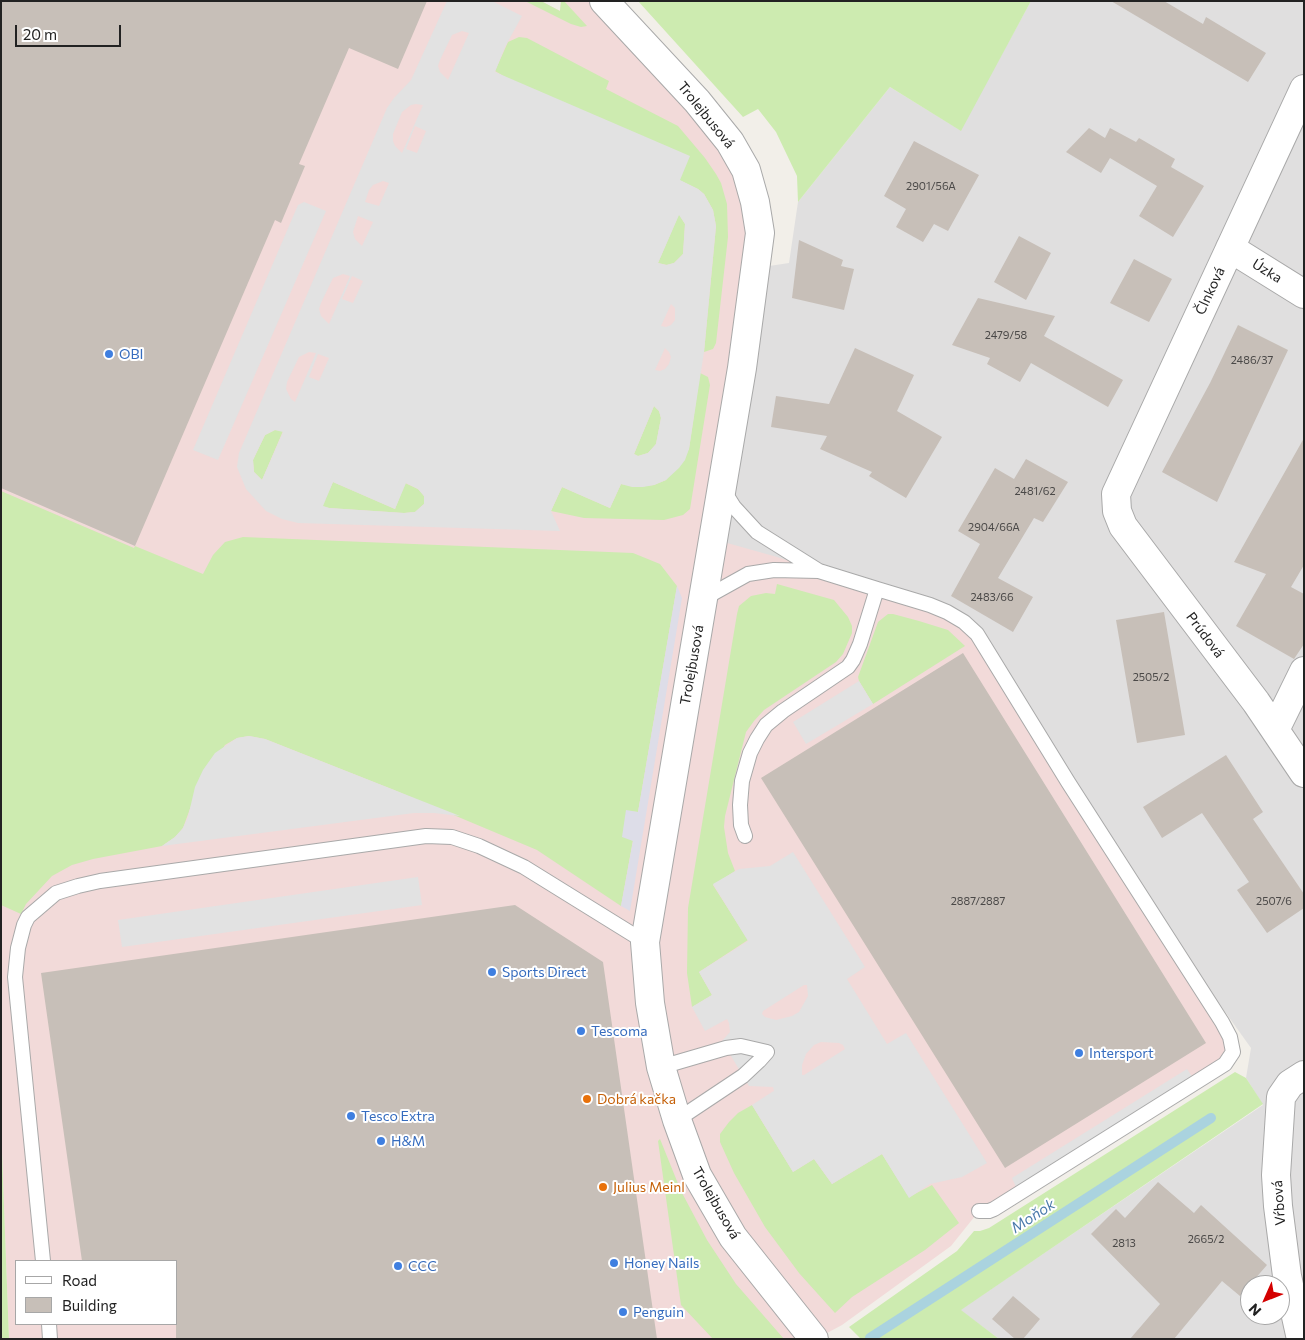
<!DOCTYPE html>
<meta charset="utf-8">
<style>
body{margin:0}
#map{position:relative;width:1305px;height:1340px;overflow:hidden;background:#f2efe9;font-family:Commissioner,sans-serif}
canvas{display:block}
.frame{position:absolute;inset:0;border:2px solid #222;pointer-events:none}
.legend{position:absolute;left:15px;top:1260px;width:162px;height:65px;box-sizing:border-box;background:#fff;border:1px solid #a7a7a7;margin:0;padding:6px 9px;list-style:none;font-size:15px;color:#222}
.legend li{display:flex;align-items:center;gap:10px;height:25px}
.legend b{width:25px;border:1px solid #a7a7a7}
.north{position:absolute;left:1240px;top:1275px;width:50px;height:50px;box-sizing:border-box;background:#fff;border:1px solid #a7a7a7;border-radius:50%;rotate:226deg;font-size:14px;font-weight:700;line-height:20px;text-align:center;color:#222}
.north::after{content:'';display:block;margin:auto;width:18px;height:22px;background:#d40000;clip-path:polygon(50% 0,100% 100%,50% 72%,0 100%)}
.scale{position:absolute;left:15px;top:25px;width:106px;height:22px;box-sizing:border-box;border:2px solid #222;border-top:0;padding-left:6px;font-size:15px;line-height:18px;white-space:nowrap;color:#222;-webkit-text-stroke:4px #fff;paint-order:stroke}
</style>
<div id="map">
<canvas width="1305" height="1340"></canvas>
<div class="frame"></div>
<ul class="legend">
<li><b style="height:6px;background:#fff"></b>Road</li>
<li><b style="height:14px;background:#c7bfb8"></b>Building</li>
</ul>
<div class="north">N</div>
<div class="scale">20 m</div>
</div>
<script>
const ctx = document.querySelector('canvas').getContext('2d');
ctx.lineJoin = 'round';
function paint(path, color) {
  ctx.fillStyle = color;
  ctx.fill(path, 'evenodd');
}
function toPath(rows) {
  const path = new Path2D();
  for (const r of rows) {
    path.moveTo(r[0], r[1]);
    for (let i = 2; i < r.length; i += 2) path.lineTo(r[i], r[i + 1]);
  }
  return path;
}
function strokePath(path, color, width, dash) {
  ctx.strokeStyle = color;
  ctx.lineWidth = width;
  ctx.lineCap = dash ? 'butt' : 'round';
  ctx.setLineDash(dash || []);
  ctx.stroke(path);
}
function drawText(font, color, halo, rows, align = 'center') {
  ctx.font = font + ' Commissioner,sans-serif';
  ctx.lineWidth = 4;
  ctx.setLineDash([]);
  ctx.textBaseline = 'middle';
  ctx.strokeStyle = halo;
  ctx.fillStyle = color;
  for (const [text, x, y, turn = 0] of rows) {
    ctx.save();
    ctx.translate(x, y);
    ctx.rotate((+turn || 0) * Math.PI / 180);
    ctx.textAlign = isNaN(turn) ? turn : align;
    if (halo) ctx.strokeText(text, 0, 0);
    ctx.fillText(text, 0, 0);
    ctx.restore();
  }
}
paint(toPath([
 [1031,1,1304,1,1304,1339,999,1339,960,1310,1263,1105,1246,1078,1251,1048,1132,882,713,539,756,268,789,263,798,202,890,87,960,130],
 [1250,1285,1280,1285,1280,1315,1250,1315]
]), '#e0dfdf');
paint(toPath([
 [1,1,541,1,560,11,561,1,604,1,697,101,755,202,713,539,777,557,930,605,977,634,1233,1052,979,1211,951,1246,842,1325,816,1339,9,1339,1,1126],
 [16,1261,176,1261,176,1324,16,1324]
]), '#f2dad9');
paint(toPath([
 [525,1,541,1,560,11,561,1,564,1,587,26,581,27,571,24],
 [638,1,1031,1,961,131,890,87,798,202,797,176,776,132,758,109,743,117],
 [519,37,527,38,609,81,606,89,678,126,705,158,716,174,721,183,727,204,728,237,716,343,713,349,704,352,716,226,713,210,704,194,698,189,679,180,495,71,508,42],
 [679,214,685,224,683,254,674,263,667,265,658,263],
 [700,373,708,377,710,385,690,509,683,515,664,520,584,518,551,511,562,487,610,508,621,484,637,487,654,485,666,480,689,449],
 [654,406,659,411,661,418,656,444,648,453,638,456,634,454],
 [275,430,283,431,262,480,254,472,253,460,265,435],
 [333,482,395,509,405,483,418,489,424,496,424,504,415,512,404,513,329,508,322,506],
 [1,491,134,548,135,546,203,574,213,555,225,542,243,537,633,553,660,564,677,586,638,812,626,811,633,840,621,906,537,850,394,790,265,739,249,736,237,738,225,745,191,806,183,828,175,837,162,846,93,859,72,865,52,876,26,904,21,914,1,905],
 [777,584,834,600,848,617,852,626,852,633,843,654,836,662,764,710,754,721,746,732,725,816,724,827,728,853,735,871,713,885,748,940,699,972,712,995,692,1007,687,973,688,908,737,614,739,606,751,596,766,593,775,594],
 [888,614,893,614,919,621,948,630,965,646,873,704,859,681,858,677,878,622],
 [1235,1072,1246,1078,1263,1104,961,1310,999,1339,861,1339,849,1327,957,1251,974,1231,980,1231,989,1228],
 [752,1105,793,1172,814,1159,832,1184,882,1154,909,1197,932,1185,959,1223,925,1250,852,1297,835,1313,799,1273,765,1227,734,1173,720,1142,720,1134,729,1122,738,1113],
 [1,1126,9,1339,1,1339],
 [660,1139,681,1191,707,1240,736,1284,784,1339,713,1339,681,1305,658,1141]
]), '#cdebb0');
paint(toPath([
 [447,1,492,1,522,16,505,47,495,72,690,156,680,180,698,189,704,194,713,210,716,226,704,352,689,449,685,460,679,468,666,480,654,485,643,487,632,487,621,484,610,508,562,487,551,511,560,531,298,523,282,519,266,511,246,489,237,467,239,453,387,108,394,98,411,80],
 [462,31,469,33,448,80,440,72,438,66,440,60,452,35],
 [416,104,423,105,402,153,395,146,393,141,393,134,402,112,411,105],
 [415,126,426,131,417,153,406,149],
 [383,181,389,183,379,206,365,202,369,190,373,185],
 [679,215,685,224,683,254,674,263,666,265,658,263],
 [358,216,373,222,362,246,355,239,353,232],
 [343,274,350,276,329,324,321,316,319,309,321,303,333,278],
 [352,276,363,281,353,303,342,299],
 [671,304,675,308,675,320,671,325,666,327,661,326],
 [665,348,669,352,671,357,669,364,665,369,660,371,655,370],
 [309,352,316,353,295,402,291,399,286,389,287,382,299,357],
 [318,354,329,358,319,381,309,377],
 [654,406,659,411,661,418,656,444,648,453,638,456,634,454],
 [275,430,283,432,262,480,254,472,253,460,265,435],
 [333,482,395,509,406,483,418,489,424,496,424,504,415,512,404,513,329,508,323,506],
 [304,202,326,211,218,460,193,450,298,205],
 [859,681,873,704,806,744,793,722],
 [249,736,265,739,460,816,434,813,414,813,162,846,175,837,183,828,188,817,195,787,203,770,215,753,237,738],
 [793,852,865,967,847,979,887,1044,906,1033,987,1163,962,1177,930,1184,909,1198,882,1154,832,1184,814,1159,793,1172,752,1105,772,1092,774,1091,773,1087,749,1086,722,1041,730,1032,729,1023,727,1019,705,1031,692,1007,712,995,699,972,748,941,713,884,739,869,770,866],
 [804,985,807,985,808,996,799,1012,792,1016,776,1020,765,1017,762,1014,763,1011],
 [821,1042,839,1043,843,1045,845,1049,804,1075,802,1075,802,1065,806,1054,814,1045],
 [418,877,422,905,122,947,118,920],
 [1187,1069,1193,1078,1016,1187,1012,1178]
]), '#e2e2e2');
paint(toPath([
 [677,586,682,598,630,911,621,906,633,841,622,837,626,810,638,812]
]), '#dddde8');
strokePath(toPath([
 [870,1338,1211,1118]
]), '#aad3df', 10);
paint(toPath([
 [1,1,427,1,398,69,349,48,299,164,305,166,281,223,275,220,135,546,1,488],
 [1111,1,1164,1,1203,24,1206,17,1266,53,1248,82],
 [1089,128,1105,138,1110,128,1136,142,1139,138,1175,159,1171,167,1204,186,1173,237,1139,216,1157,186,1110,158,1101,173,1066,152],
 [914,141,979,175,948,231,934,224,923,242,896,227,906,209,884,196],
 [1019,236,1051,253,1026,300,994,282],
 [799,240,843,260,841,266,854,269,844,310,792,298],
 [1134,259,1172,279,1149,322,1110,303],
 [978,298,1055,316,1044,336,1123,380,1108,407,1031,363,1020,382,987,364,990,358,952,345],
 [1238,325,1288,350,1217,502,1162,472,1210,383],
 [855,348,914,375,897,411,942,437,906,498,869,476,872,472,820,449,827,436,771,427,776,396,829,404],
 [1304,438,1304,565,1291,587,1304,594,1304,644,1294,659,1236,626,1266,574,1234,562],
 [1026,459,1068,482,1043,522,1034,518,998,578,1033,597,1013,632,951,596,980,544,958,531,995,468,1014,479],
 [1164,612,1185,735,1137,743,1116,620],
 [963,653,1206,1043,1005,1168,761,778],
 [1226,755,1263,812,1253,819,1304,894,1304,908,1267,933,1237,890,1249,882,1202,813,1162,838,1143,807],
 [515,905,603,962,657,1339,176,1339,176,1261,82,1261,41,973],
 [1158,1182,1194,1213,1201,1205,1267,1265,1240,1296,1222,1281,1174,1339,1130,1339,1160,1304,1091,1234,1116,1209,1125,1218],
 [1013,1296,1040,1319,1023,1339,1015,1339,992,1319]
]), '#c7bfb8');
const lane = toPath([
 [724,491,734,507,757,532,819,571,877,589],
 [703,599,748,574,774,570,819,571],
 [745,836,741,825,740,805,742,781,750,753,757,739,766,725,783,711,848,667,853,660,860,644,877,589,930,605,947,612,964,622,977,634,1068,782,1222,1022,1230,1037,1233,1052,1225,1064,994,1209,989,1211,979,1211],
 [661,1067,726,1048,741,1046,767,1052,759,1061,743,1076,677,1120],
 [43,1261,15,977,18,948,24,925,28,917,56,893,78,886,100,881,426,836,452,837,479,846,524,867,645,942],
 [49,1324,50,1339]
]);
const street = toPath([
 [604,1,697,101,730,142,746,170,755,202,760,233,742,368,645,942,650,1003,661,1067,677,1120,697,1175,733,1237,814,1339],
 [1304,89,1116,494,1117,511,1123,526,1256,702,1304,773],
 [1230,248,1304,294],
 [1275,730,1304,671],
 [1301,1339,1287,1276,1278,1206,1276,1175,1281,1097,1290,1084,1304,1075]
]);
strokePath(lane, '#a9a9a9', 16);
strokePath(street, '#a9a9a9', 30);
strokePath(lane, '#fff', 14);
strokePath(street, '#fff', 28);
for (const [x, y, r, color] of [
 [109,354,5,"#3f7fe0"],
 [492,972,5,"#3f7fe0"],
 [581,1031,5,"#3f7fe0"],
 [1079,1053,5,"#3f7fe0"],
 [587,1099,5,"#e8710a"],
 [351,1116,5,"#3f7fe0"],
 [381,1141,5,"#3f7fe0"],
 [603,1187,5,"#e8710a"],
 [614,1263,5,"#3f7fe0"],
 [398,1266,5,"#3f7fe0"],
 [623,1312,5,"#3f7fe0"]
]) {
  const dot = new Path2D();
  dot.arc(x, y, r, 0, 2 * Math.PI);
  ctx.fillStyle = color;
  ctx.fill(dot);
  strokePath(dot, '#fff', 2);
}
drawText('11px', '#4b4948', null, [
 ["2901/56A",931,186],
 ["2479/58",1006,335],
 ["2486/37",1252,360],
 ["2481/62",1035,491],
 ["2904/66A",994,527],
 ["2483/66",992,597],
 ["2505/2",1151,677],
 ["2887/2887",978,901],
 ["2507/6",1274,901],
 ["2665/2",1206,1239],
 ["2813",1124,1243]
]);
drawText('14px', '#222', '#fff', [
 ["Trolejbusová",706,115,51],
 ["Úzka",1267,271,32],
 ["Člnková",1210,291,-65],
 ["Prúdová",1205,635,53],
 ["Trolejbusová",692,665,-80],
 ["Trolejbusová",716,1203,60],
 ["Vŕbová",1279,1203,-94]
]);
drawText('14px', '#366cbe', '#fff', [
 ["OBI",119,354],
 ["Sports Direct",502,972],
 ["Tescoma",591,1031],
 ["Intersport",1089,1053],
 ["Tesco Extra",361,1116],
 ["H&M",391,1141],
 ["Honey Nails",624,1263],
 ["CCC",408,1266],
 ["Penguin",633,1312]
], 'left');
drawText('14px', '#c56008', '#fff', [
 ["Dobrá kačka",597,1099],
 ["Julius Meinl",613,1187]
], 'left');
drawText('italic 15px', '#4a7aab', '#fff', [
 ["Moňok",1033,1216,-33]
]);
</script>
